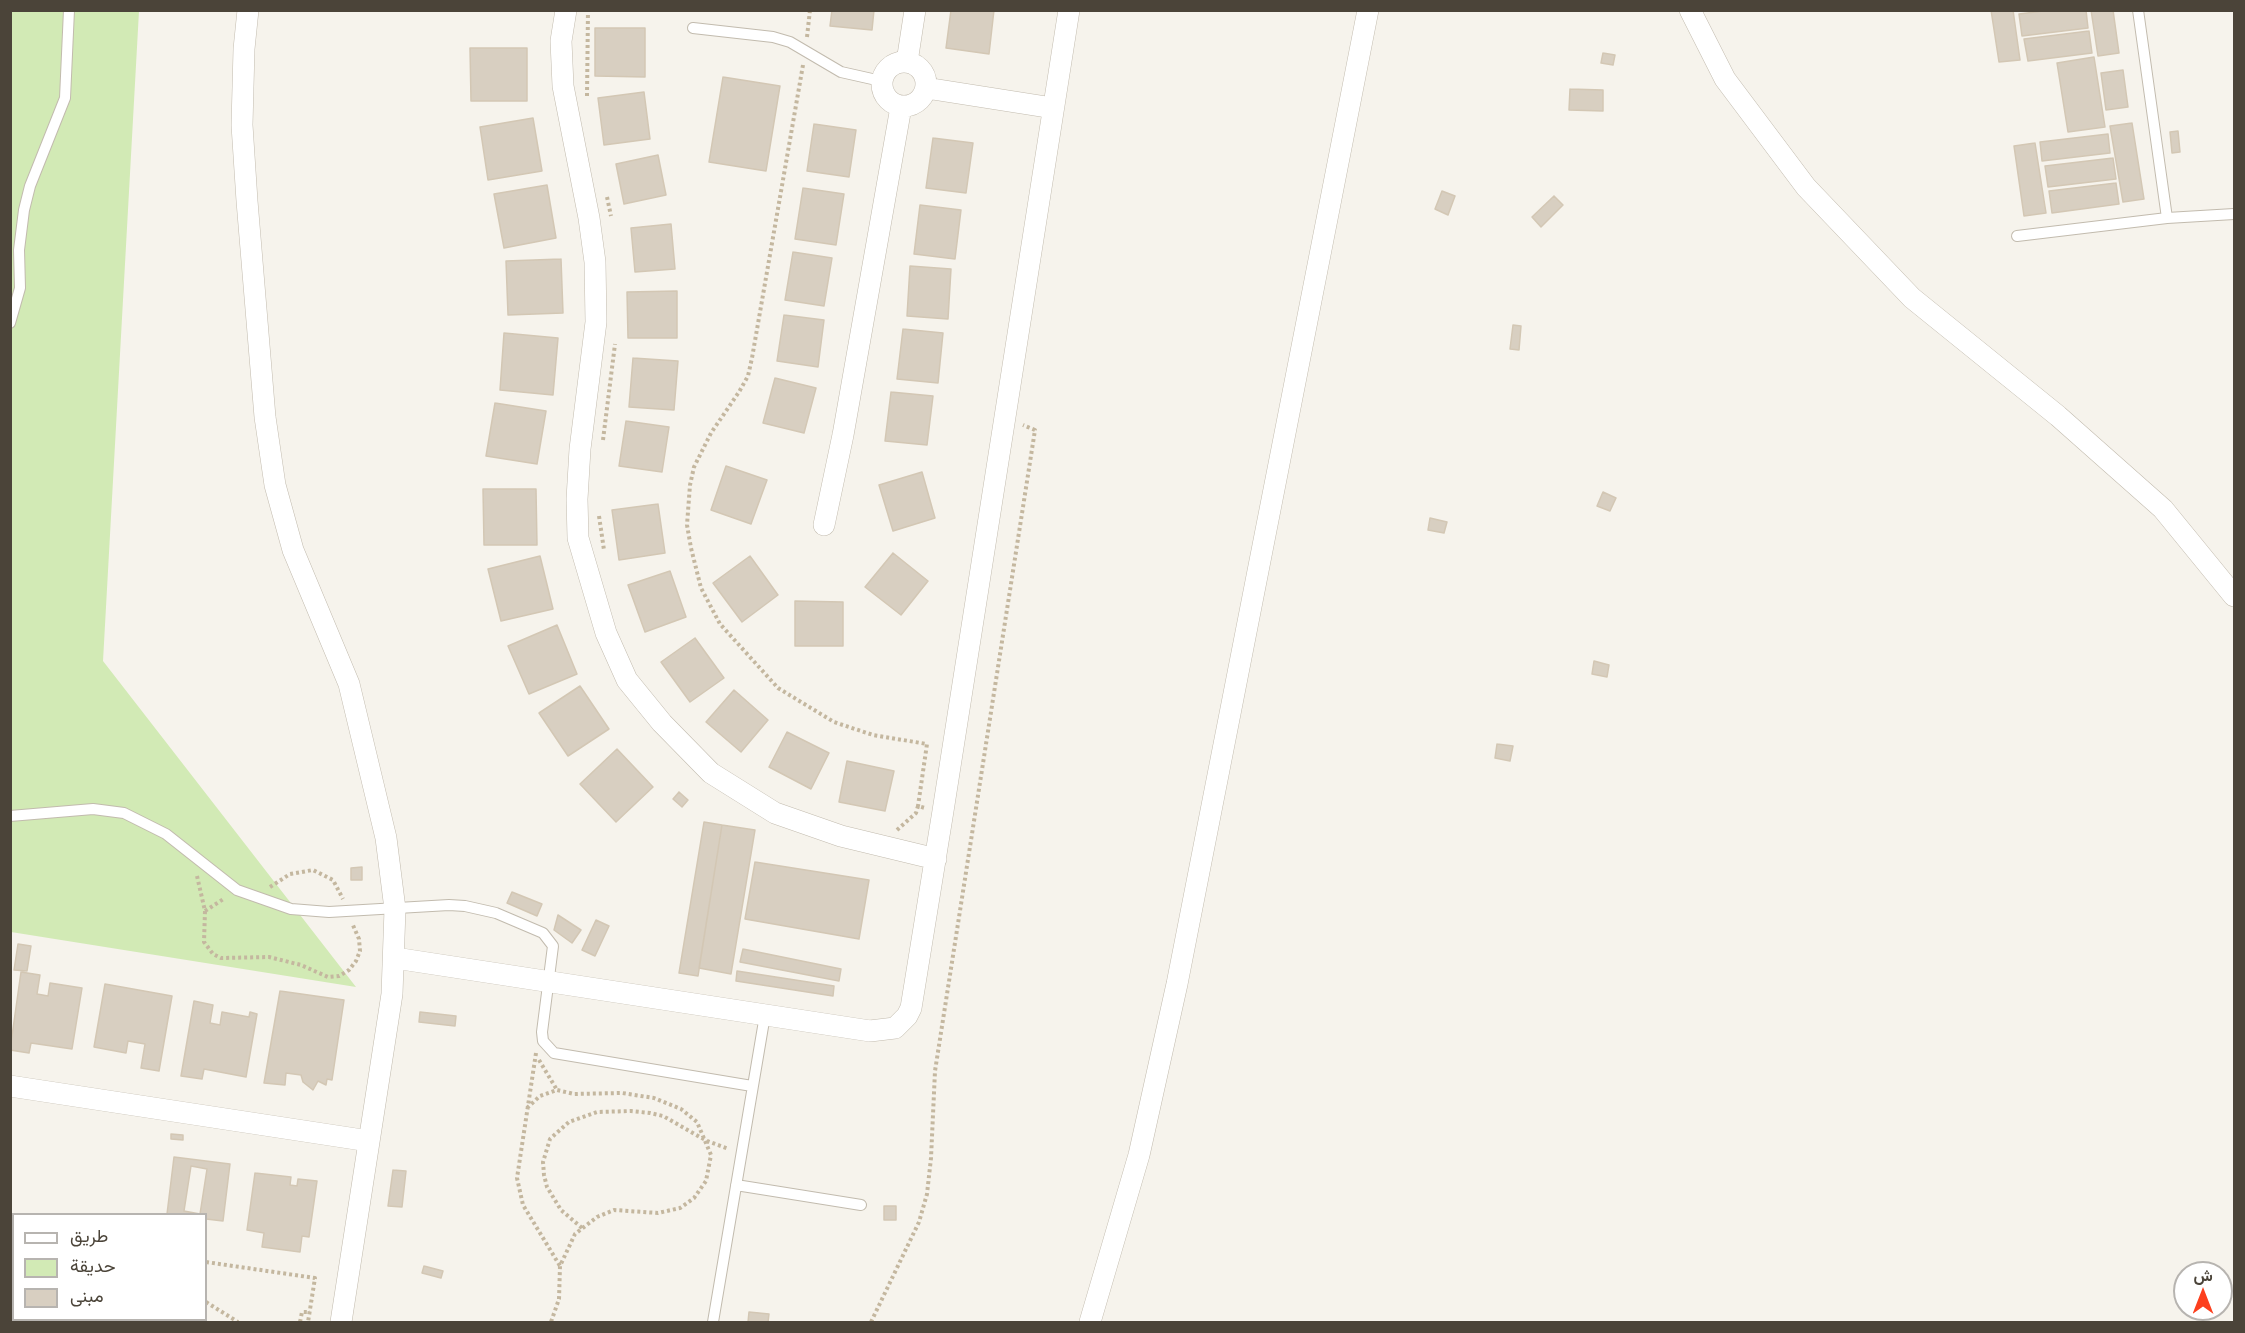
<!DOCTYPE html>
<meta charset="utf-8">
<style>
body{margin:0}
#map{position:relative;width:2245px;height:1333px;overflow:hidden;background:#f6f3ec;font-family:Quicksand,Vazirmatn,sans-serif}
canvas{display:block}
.frame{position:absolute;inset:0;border:12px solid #4b4439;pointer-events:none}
.legend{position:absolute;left:12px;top:1213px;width:195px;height:108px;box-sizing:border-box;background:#fff;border:2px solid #b7b4b0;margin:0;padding:8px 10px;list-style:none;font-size:18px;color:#4b4439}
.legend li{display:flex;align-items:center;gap:12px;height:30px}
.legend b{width:30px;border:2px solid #b7b4b0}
.north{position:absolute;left:2173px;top:1261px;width:60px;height:60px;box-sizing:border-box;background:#fff;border:2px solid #b7b4b0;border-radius:50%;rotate:0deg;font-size:16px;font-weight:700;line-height:24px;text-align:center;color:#4b4439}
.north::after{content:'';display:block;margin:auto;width:21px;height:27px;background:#fc3f1d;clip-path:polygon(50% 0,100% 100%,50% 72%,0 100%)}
</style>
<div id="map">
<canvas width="2245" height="1333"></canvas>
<div class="frame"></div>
<ul class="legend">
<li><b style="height:8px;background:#fff"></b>طريق</li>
<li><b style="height:16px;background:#d2eab5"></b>حديقة</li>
<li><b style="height:16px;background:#d8cfc1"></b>مبنى</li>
</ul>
<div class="north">ش</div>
</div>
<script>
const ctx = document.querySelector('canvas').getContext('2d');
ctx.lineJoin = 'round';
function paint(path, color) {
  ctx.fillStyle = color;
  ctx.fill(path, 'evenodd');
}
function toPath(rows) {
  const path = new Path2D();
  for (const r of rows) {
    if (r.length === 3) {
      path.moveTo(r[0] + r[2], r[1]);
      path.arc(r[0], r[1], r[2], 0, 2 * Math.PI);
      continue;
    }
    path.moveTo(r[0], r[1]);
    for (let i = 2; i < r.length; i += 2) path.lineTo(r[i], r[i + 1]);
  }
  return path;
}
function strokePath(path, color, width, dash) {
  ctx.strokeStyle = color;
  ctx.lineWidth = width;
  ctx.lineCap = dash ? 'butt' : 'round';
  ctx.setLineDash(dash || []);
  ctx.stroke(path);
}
paint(toPath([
 [10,11,139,11,103,661,356,987,11,932]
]), '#d2eab5');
const building = toPath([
 [832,10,874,10,872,30,830,26,832,10],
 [951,10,994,10,989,54,946,48,951,10],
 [1991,10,2013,10,2020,60,1999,62,1991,10],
 [2051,10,2086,10,2088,28,2022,36,2019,14,2051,10],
 [2091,10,2113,10,2119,53,2098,56,2091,10],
 [595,28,645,28,645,77,595,76,595,28],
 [2089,31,2092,53,2028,61,2024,39,2089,31],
 [470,48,527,48,527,101,471,101,470,48],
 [1603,53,1615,55,1613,65,1601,63,1603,53],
 [2094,57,2105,127,2068,132,2057,63,2094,57],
 [2123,70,2128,107,2106,110,2101,73,2123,70],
 [723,77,780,86,766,171,709,162,723,77],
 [1570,89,1603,90,1603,111,1569,110,1570,89],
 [644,92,650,139,604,145,598,98,644,92],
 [533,118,542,171,488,180,480,127,533,118],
 [2132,123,2144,199,2123,202,2110,126,2132,123],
 [814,124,856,130,849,177,807,171,814,124],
 [2178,131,2180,152,2172,153,2170,132,2178,131],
 [2108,134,2110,153,2042,161,2040,142,2108,134],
 [933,138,973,143,966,193,926,188,933,138],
 [2035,143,2046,213,2024,216,2014,146,2035,143],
 [658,155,666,195,624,204,616,164,658,155],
 [2113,158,2116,179,2048,187,2045,166,2113,158],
 [2116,183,2119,204,2052,213,2049,191,2116,183],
 [547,185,556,238,504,248,494,194,547,185],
 [803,188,844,194,836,245,795,239,803,188],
 [1442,191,1455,196,1448,215,1435,209,1442,191],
 [1554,196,1563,205,1541,227,1532,217,1554,196],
 [920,205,961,210,955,259,914,254,920,205],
 [671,224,675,269,635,272,631,228,671,224],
 [793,252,832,258,824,306,785,300,793,252],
 [561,259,563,313,508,315,506,261,561,259],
 [910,266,951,269,948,319,907,316,910,266],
 [677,291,677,338,628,338,627,292,677,291],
 [784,315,824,320,818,367,777,361,784,315],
 [1513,325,1521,326,1519,350,1510,349,1513,325],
 [903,329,943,333,938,383,897,379,903,329],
 [504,333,558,338,553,395,500,390,504,333],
 [633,358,678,361,674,410,629,407,633,358],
 [775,378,816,388,804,433,763,423,775,378],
 [891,392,933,396,927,445,885,441,891,392],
 [495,403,546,411,537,464,486,456,495,403],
 [626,421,669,427,662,472,619,466,626,421],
 [726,466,767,480,751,524,711,510,726,466],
 [922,472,935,518,893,531,879,485,922,472],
 [483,489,536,489,537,545,484,545,483,489],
 [1603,492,1616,498,1610,511,1597,506,1603,492],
 [658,504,665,553,619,560,612,510,658,504],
 [1430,518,1447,522,1444,533,1428,530,1430,518],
 [893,553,928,581,901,615,865,587,893,553],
 [540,556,553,609,501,621,488,569,540,556],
 [750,556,778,595,742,622,713,583,750,556],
 [670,571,686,617,645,632,628,585,670,571],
 [795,601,843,602,843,646,795,646,795,601],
 [557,625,577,674,529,694,508,646,557,625],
 [695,638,724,678,690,702,661,662,695,638],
 [1594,661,1609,665,1607,677,1592,674,1594,661],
 [580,686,609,729,568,756,539,713,580,686],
 [734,690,768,720,741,752,706,722,734,690],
 [787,732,829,753,811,789,769,767,787,732],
 [1497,744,1513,746,1510,761,1495,758,1497,744],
 [617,749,653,787,616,822,580,784,617,749],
 [847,761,894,771,885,811,839,802,847,761],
 [679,792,688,800,682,807,673,799,679,792],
 [704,822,722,825,698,976,679,973,704,822],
 [722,825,755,830,731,974,699,968,722,825],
 [755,862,869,880,859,939,745,919,755,862],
 [362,867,362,880,351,880,351,868,362,867],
 [512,892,542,904,537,916,507,903,512,892],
 [558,915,581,930,572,943,554,930,558,915],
 [596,920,609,926,595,956,582,950,596,920],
 [18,944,31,946,27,971,14,970,18,944],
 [743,949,841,969,839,981,740,962,743,949],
 [737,971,834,986,833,996,736,981,737,971],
 [21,972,40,975,37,994,48,996,50,983,82,988,72,1049,31,1043,29,1053,10,1050,21,972],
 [105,984,172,996,159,1071,141,1068,145,1044,128,1041,126,1053,94,1047,105,984],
 [280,991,344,1000,332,1080,327,1079,326,1085,318,1081,313,1090,303,1082,301,1075,286,1073,285,1085,264,1083,280,991],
 [194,1001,213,1005,210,1023,220,1025,222,1012,249,1017,250,1012,257,1014,246,1077,204,1069,202,1079,181,1076,194,1001],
 [420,1012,456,1016,455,1026,419,1022,420,1012],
 [171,1134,183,1135,183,1140,171,1139,171,1134],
 [174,1157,230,1164,223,1221,206,1219,206,1214,167,1214,174,1157],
 [191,1166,207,1169,200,1214,184,1211,191,1166],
 [393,1170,406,1171,402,1207,388,1206,393,1170],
 [255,1173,291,1177,290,1185,297,1186,298,1179,317,1181,309,1237,302,1236,300,1252,262,1247,264,1233,247,1230,255,1173],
 [884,1206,896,1206,896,1220,884,1220,884,1206],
 [424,1266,443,1271,441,1278,422,1273,424,1266],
 [749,1312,769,1314,768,1322,748,1322,749,1312]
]);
paint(building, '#d8cfc1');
strokePath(building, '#d3c7b4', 1.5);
const lane = toPath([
 [2138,10,2167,218],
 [693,28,773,37,790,42,841,72,881,81],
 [2017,236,2167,218,2234,214],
 [10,323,20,288,19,250,24,210,30,186,65,98,69,10],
 [10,816,93,809,124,813,166,834,237,890,291,909,329,912,449,905,465,906,496,913,543,933,553,946,542,1032,543,1041,554,1053,752,1086],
 [736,1185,861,1205],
 [713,1322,765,1015]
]);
const street = toPath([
 [248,10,244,49,242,125,247,201,265,417,275,485,293,550,349,684,386,838,395,909,392,994,341,1322],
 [566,10,561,41,563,86,589,218,595,262,596,322,580,449,577,499,578,538,606,633,627,680,662,723,711,773,775,813,841,836,936,859],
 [1690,10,1725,79,1806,187,1912,298,2058,416,2163,509,2234,596],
 [904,84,22],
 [907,62,915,10],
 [926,88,1053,108],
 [824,525,843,435,901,107],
 [395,958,870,1031,895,1028,907,1016,911,1008,943,811,1069,10],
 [10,1086,369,1141],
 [1090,1322,1139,1155,1177,984,1368,10]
]);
strokePath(lane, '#c2bbae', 12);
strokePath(street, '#c2bbae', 22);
strokePath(toPath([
 [807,37,810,10],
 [803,65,752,358,748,376,739,392,711,433,694,467,690,485,687,525,691,548,701,588,720,624,778,688,834,722,873,735,927,744,918,806],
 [587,96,588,10],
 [607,197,611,216],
 [603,440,615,344],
 [599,516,604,550],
 [897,830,916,813,918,806,925,808],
 [197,876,205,911,204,942,213,954,221,958,269,957,301,965,328,977,339,976,349,970,356,961,360,951,359,939,352,923],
 [270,887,290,874,313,870,333,880,343,899],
 [205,911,225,898],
 [536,1053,517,1178,523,1205,560,1266],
 [539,1060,557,1090],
 [527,1108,540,1096,557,1090,574,1094,622,1093,654,1098,681,1109,697,1122,711,1155,706,1181,694,1198,680,1208,658,1213,614,1210,597,1217,575,1234,560,1266,559,1299,551,1322],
 [582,1228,561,1210,547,1187,544,1175,543,1162,550,1139,569,1122,597,1112,631,1111,650,1113,663,1116,707,1141,729,1149],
 [10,1232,14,1232],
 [206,1262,315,1278,308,1322],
 [10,1280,14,1280],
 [206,1302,238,1322],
 [10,1311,12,1322],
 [300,1322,302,1312,310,1312],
 [871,1322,919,1222,927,1194,931,1158,935,1071,1035,430,1023,425]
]), '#c4b79f', 4, [3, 3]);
strokePath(lane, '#fff', 10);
strokePath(street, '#fff', 21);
</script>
